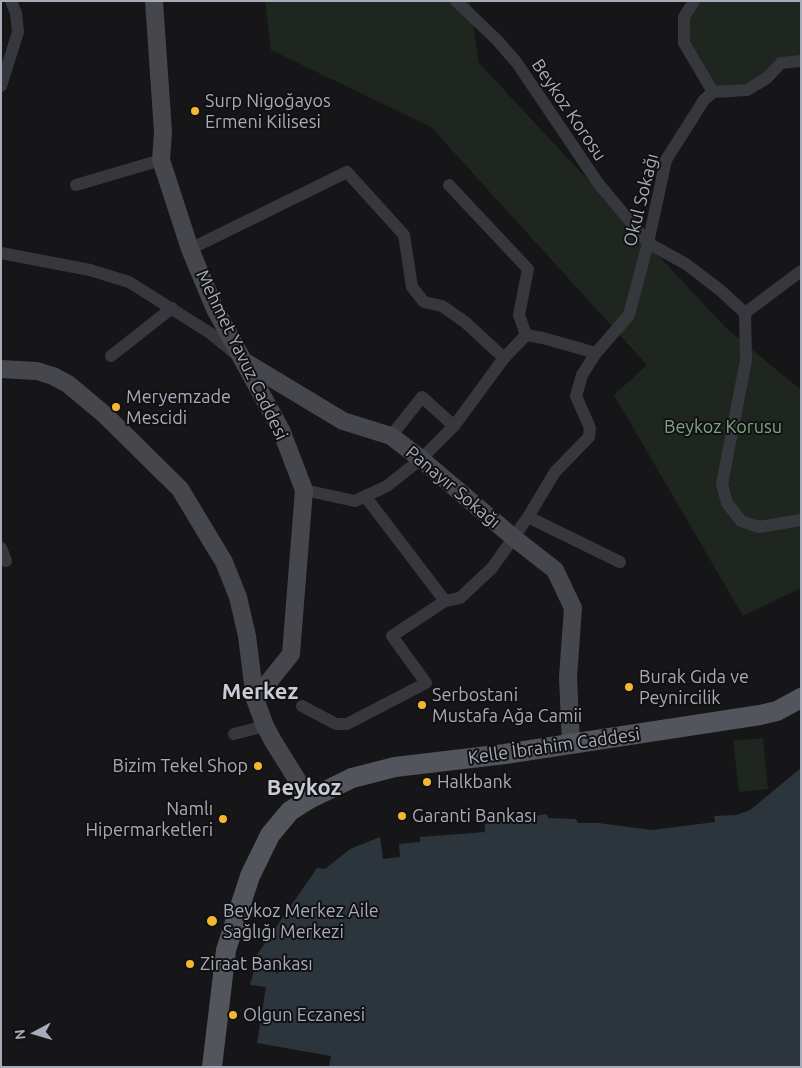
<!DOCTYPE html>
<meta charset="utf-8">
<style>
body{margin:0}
#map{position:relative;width:802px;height:1068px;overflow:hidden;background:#161618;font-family:Ubuntu,sans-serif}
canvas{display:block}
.frame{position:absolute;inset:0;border:2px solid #a8acb8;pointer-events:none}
.north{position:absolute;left:10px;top:1008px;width:50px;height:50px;-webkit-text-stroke:4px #111113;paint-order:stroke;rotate:264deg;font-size:14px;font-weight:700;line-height:20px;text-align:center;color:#a8acb8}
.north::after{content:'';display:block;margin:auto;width:18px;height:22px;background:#a8acb8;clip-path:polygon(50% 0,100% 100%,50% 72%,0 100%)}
</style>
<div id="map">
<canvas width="802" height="1068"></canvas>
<div class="frame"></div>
<div class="north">N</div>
</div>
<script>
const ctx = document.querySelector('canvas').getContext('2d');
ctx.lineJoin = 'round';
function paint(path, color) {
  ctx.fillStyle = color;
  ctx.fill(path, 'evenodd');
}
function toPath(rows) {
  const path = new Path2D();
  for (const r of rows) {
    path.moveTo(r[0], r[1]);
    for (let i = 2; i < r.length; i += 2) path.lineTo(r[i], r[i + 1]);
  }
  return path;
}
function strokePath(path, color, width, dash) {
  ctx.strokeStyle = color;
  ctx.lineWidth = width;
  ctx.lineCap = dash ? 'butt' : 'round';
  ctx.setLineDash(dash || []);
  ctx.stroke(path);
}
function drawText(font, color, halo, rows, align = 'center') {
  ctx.font = font + ' Ubuntu,sans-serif';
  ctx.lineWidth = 4;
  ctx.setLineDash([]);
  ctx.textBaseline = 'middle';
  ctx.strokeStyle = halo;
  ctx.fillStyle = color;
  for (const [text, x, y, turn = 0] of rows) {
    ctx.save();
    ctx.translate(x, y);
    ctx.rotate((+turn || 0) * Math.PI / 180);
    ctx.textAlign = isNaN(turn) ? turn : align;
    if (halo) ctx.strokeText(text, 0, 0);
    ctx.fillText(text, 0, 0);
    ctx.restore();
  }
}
paint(toPath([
 [265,1,470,1,479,63,726,328,801,390,801,588,743,616,614,395,647,365,431,127,271,50],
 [696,1,801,1,801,59,746,87,714,89,686,43,686,17],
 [763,738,768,789,739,792,733,741]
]), '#1e261f');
paint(toPath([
 [801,768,801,1067,329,1067,331,1056,257,1043,266,987,250,985,255,967,278,973,280,969,259,962,256,956,317,868,325,869,350,849,380,837,383,859,400,857,399,844,420,842,420,837,485,832,485,824,547,814,548,818,576,819,578,823,598,823,652,830,715,822,714,816,736,815,750,810]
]), '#2c353c');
strokePath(toPath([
 [456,1,497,40,517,63,598,183,648,243,686,264,720,290,745,313],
 [694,1,684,17,684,43,713,92],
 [1,86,18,32,16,13,11,1],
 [76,185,161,160],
 [449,185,528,269,519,315,526,335],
 [190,249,347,172,404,235,412,287,424,302,442,306,465,322,504,358],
 [1,253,90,270,129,282,210,333,236,354],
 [745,313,746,360,722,484,727,503,741,521,759,527,801,520],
 [745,313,801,271],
 [111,356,172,308],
 [391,436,422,397,454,426],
 [304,490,355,501,387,486,421,459,454,426,504,358,526,335,543,338,596,353],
 [365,496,445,601],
 [528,517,620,562],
 [1,548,6,561],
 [302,706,336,724,347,724,426,683,392,636,445,601,460,598,492,568,528,517,555,472,589,437,590,428,576,396,582,375,596,353,629,315,648,243,666,160,704,100,713,92,747,90,767,78,781,63,801,61],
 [234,734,265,726]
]), '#37383d', 12);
strokePath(toPath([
 [154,1,163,132,161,160,190,249,215,309,281,430,304,490,291,654,255,699],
 [245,362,343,421,391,436,421,459,514,538,555,570,573,608,568,677,571,744],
 [1,369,37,371,53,376,68,384,105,415,180,489,224,562,238,597,247,636,255,699,265,726,273,741,309,799]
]), '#45474d', 18);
strokePath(toPath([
 [212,1067,226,950,250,876,270,835,290,811,309,799,352,778,395,767,505,754,760,715,777,711,801,698]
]), '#53555c', 20);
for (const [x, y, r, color] of [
 [195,111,5,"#f6b730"],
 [116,407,5,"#f6b730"],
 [629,687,5,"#f6b730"],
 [422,705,5,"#f6b730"],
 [258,766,5,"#f6b730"],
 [427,782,5,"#f6b730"],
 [402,816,5,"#f6b730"],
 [223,819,5,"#f6b730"],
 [212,921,6,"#f6b730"],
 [190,964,5,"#f6b730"],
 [233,1015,5,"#f6b730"]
]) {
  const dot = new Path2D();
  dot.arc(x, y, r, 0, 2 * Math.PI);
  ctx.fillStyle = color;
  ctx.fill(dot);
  strokePath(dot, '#111113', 2);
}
drawText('18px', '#a8acb8', '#111113', [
 ["Surp Nigoğayos",205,101],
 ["Ermeni Kilisesi",205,122],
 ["Meryemzade",126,397],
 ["Mescidi",126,418],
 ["Burak Gıda ve",639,677],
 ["Peynircilik",639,698],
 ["Serbostani",432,695],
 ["Mustafa Ağa Camii",432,716],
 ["Bizim Tekel Shop",248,766,"right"],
 ["Halkbank",437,782],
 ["Namlı",213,809,"right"],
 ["Hipermarketleri",213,830,"right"],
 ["Garanti Bankası",412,816],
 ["Beykoz Merkez Aile",223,911],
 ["Sağlığı Merkezi",223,932],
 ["Ziraat Bankası",200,964],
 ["Olgun Eczanesi",243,1015]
], 'left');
drawText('18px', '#a8acb8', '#111113', [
 ["Beykoz Korosu",569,110,56],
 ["Okul Sokağı",641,200,-76],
 ["Mehmet Yavuz Caddesi",242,355,64],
 ["Panayır Sokağı",453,487,40],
 ["Kelle İbrahim Caddesi",554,746,-8]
]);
drawText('18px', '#7ea481', '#111113', [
 ["Beykoz Korusu",723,427]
]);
drawText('bold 22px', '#c9ccd4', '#111113', [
 ["Merkez",260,692],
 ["Beykoz",304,788]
]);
</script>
